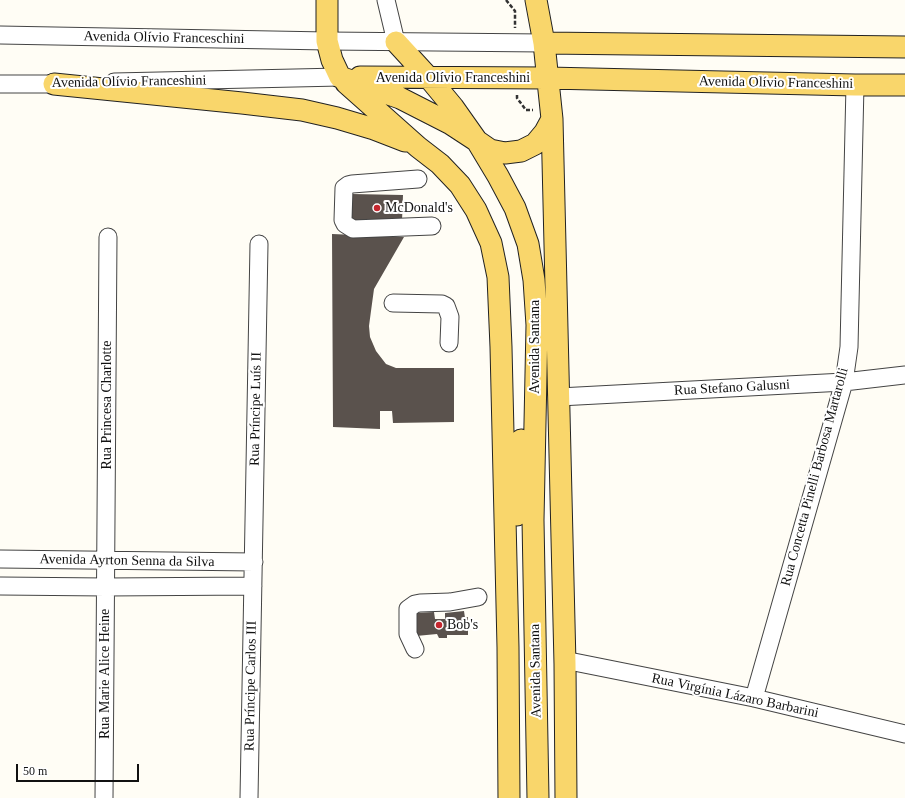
<!DOCTYPE html>
<meta charset="utf-8">
<style>
body{margin:0}
#map{position:relative;width:905px;height:798px;overflow:hidden;background:#fffdf5;font-family:Georgia,serif}
canvas{display:block}
.scale{position:absolute;left:16px;top:764px;width:123px;height:18px;box-sizing:border-box;border:2px solid #111;border-top:0;padding-left:5px;font-size:12px;line-height:14px;white-space:nowrap;color:#111;-webkit-text-stroke:3px #fff;paint-order:stroke}
</style>
<div id="map">
<canvas width="905" height="798"></canvas>
<div class="scale">50 m</div>
</div>
<script>
const ctx = document.querySelector('canvas').getContext('2d');
ctx.lineJoin = 'round';
function paint(path, color) {
  ctx.fillStyle = color;
  ctx.fill(path, 'evenodd');
}
function toPath(rows) {
  const path = new Path2D();
  for (const r of rows) {
    path.moveTo(r[0], r[1]);
    for (let i = 2; i < r.length; i += 2) path.lineTo(r[i], r[i + 1]);
  }
  return path;
}
function strokePath(path, color, width, dash) {
  ctx.strokeStyle = color;
  ctx.lineWidth = width;
  ctx.lineCap = dash ? 'butt' : 'round';
  ctx.setLineDash(dash || []);
  ctx.stroke(path);
}
function drawText(font, color, halo, rows, align = 'center') {
  ctx.font = font + ' Georgia,serif';
  ctx.lineWidth = 4;
  ctx.setLineDash([]);
  ctx.textBaseline = 'middle';
  ctx.strokeStyle = halo;
  ctx.fillStyle = color;
  for (const [text, x, y, turn = 0] of rows) {
    ctx.save();
    ctx.translate(x, y);
    ctx.rotate((+turn || 0) * Math.PI / 180);
    ctx.textAlign = isNaN(turn) ? turn : align;
    if (halo) ctx.strokeText(text, 0, 0);
    ctx.fillText(text, 0, 0);
    ctx.restore();
  }
}
paint(toPath([
 [352,194,403,195,402,221,352,221],
 [332,234,404,237,374,289,371,311,369,326,370,337,376,351,386,364,396,368,454,368,454,422,393,423,392,411,380,411,380,429,333,427],
 [464,611,465,618,468,617,468,635,447,635,447,638,439,638,437,634,416,636,416,613,434,612,435,619,445,619,445,613]
]), '#5a524d');
const minor = toPath([
 [386,0,396,42],
 [0,35,327,41,544,43],
 [114,82,340,77],
 [0,84,66,84],
 [418,179,352,184,348,185,344,188,343,220,345,224,353,229,432,226],
 [393,303,442,304,446,306,450,317,449,343],
 [559,397,844,382,905,375],
 [0,559,254,562],
 [0,586,106,587,253,586],
 [415,649,408,634,408,609,415,604,420,603,450,602,478,597],
 [565,664,574,662,754,698,905,734],
 [754,698,844,382,849,347,855,85],
 [104,798,108,237],
 [249,798,259,244]
]);
const major = toPath([
 [327,0,327,41,332,60,340,77,400,98,451,124,477,141,498,176,515,208,528,244,534,280,537,325,533,520,538,798],
 [536,0,544,43,552,119,565,664,566,798],
 [396,42,429,78,453,107,477,141,490,150,505,153,521,151,535,144,545,132,552,119],
 [544,43,905,47],
 [360,77,548,78,855,85,905,85],
 [346,83,418,147,440,164,460,185,476,210,491,243,498,277,501,347,508,647,509,798],
 [54,84,242,103,302,110,337,118,374,129,405,141],
 [517,515,521,440]
]);
strokePath(minor, '#444', 19);
strokePath(major, '#222', 23);
strokePath(toPath([
 [506,0,515,11,515,28],
 [517,95,517,98,526,110,533,110]
]), '#333', 2.5, [4, 2]);
strokePath(minor, '#fff', 17);
strokePath(major, '#f9d66b', 21);
for (const [x, y, r, color] of [
 [377,208,4,"#c4262e"],
 [439,625,4,"#c4262e"]
]) {
  const dot = new Path2D();
  dot.arc(x, y, r, 0, 2 * Math.PI);
  ctx.fillStyle = color;
  ctx.fill(dot);
  strokePath(dot, '#fff', 1.5);
}
drawText('14px', '#111', '#fff', [
 ["Avenida Olívio Franceschini",164,38,1],
 ["Avenida Olívio Franceshini",453,78],
 ["Avenida Olívio Franceshini",129,82,-1],
 ["Avenida Olívio Franceshini",776,83,1],
 ["Avenida Santana",535,347,-90],
 ["Rua Stefano Galusni",732,388,-3],
 ["Rua Princesa Charlotte",107,405,-90],
 ["Rua Príncipe Luís II",256,409,-89],
 ["Rua Concetta Pinelli Barbosa Martarolli",815,477,-75],
 ["Avenida Ayrton Senna da Silva",127,561,1],
 ["Avenida Santana",536,671,-91],
 ["Rua Marie Alice Heine",105,674,-90],
 ["Rua Príncipe Carlos III",251,686,-89],
 ["Rua Virgínia Lázaro Barbarini",735,696,12]
]);
drawText('14px', '#111', '#fff', [
 ["McDonald's",385,208],
 ["Bob's",447,625]
], 'left');
</script>
